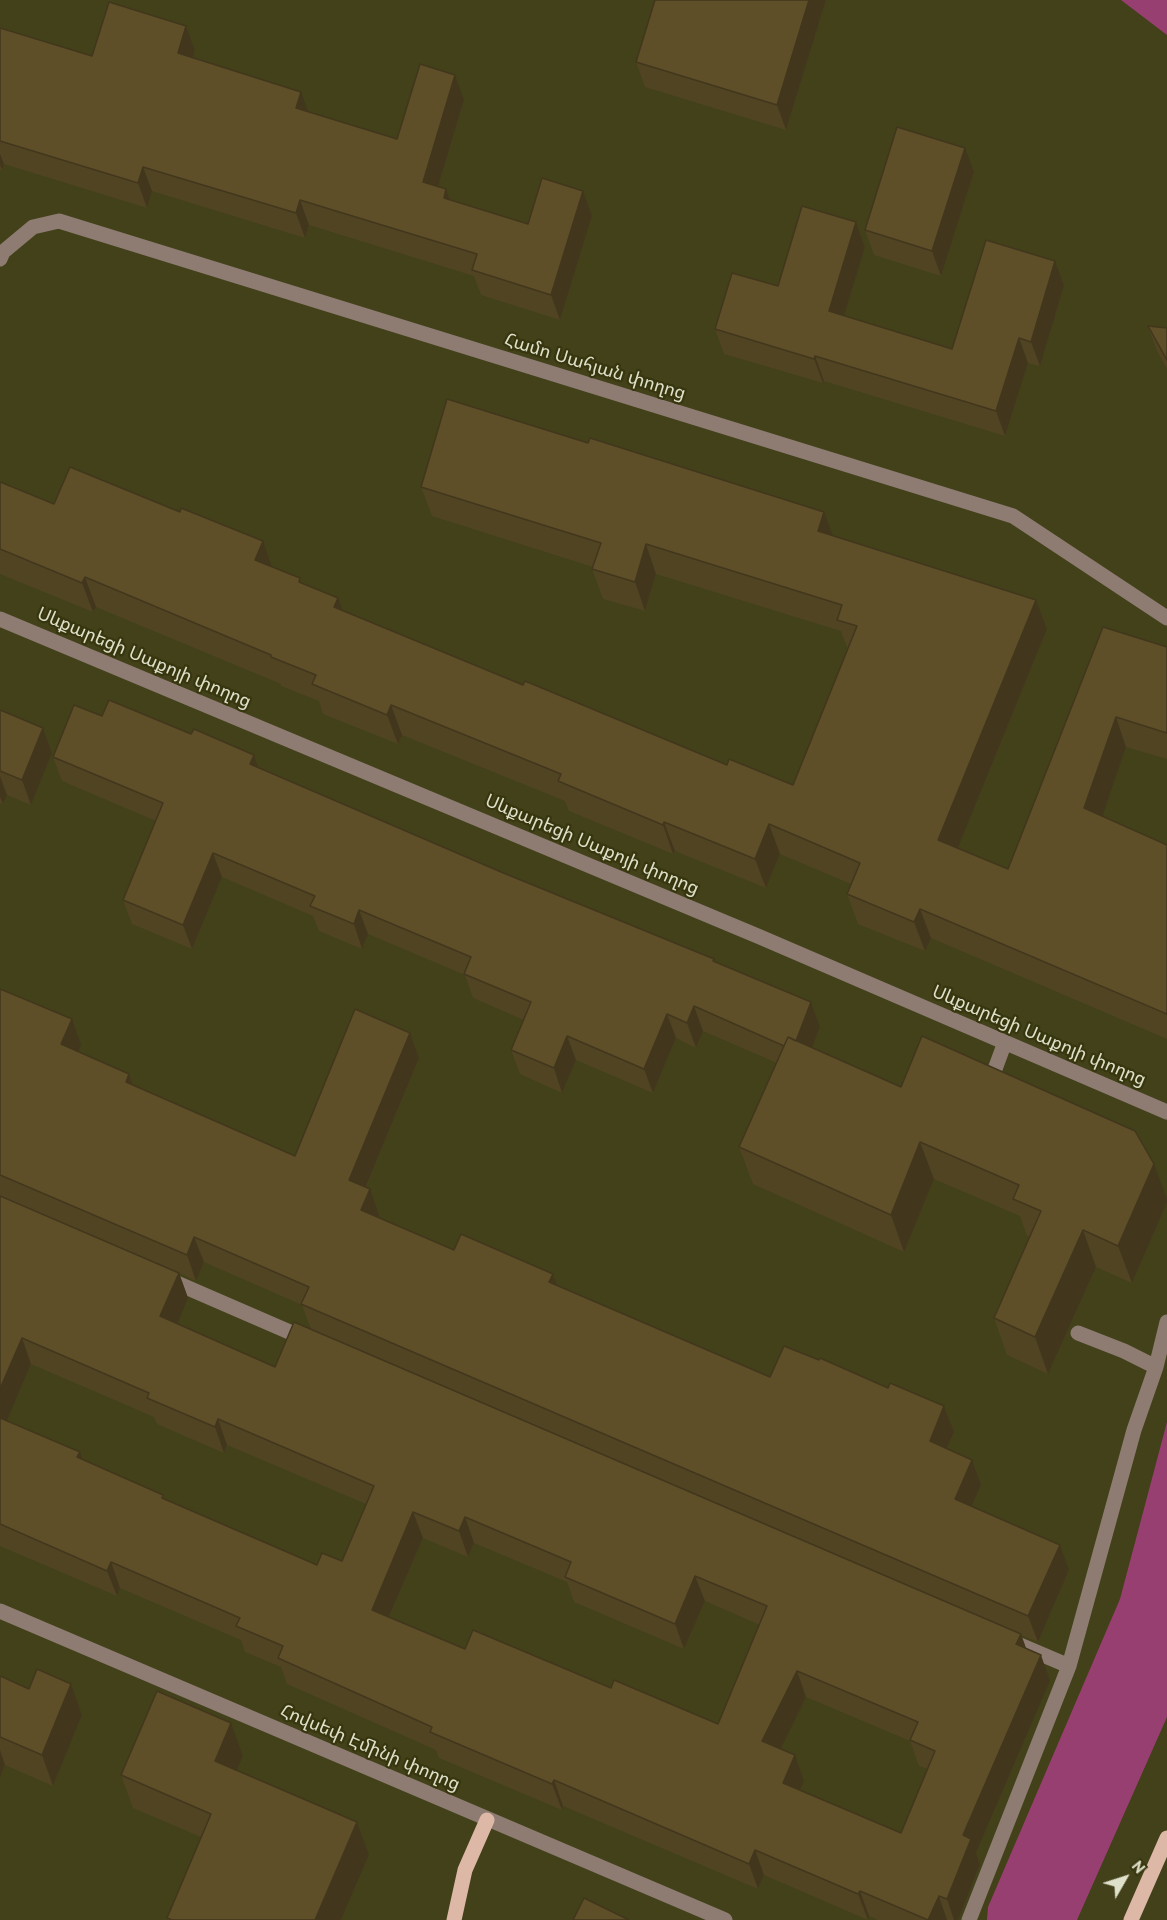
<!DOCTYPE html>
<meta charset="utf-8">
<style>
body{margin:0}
#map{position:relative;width:1167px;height:1920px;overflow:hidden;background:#42411a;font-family:"PT Sans",sans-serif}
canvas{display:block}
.north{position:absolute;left:1095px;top:1848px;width:60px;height:60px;-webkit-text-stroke:4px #37360e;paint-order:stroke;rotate:51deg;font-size:16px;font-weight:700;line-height:24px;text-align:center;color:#dfe0ca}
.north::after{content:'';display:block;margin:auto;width:21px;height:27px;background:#dfe0ca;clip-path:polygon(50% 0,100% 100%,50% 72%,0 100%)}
</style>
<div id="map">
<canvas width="1167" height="1920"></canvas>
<div class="north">N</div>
</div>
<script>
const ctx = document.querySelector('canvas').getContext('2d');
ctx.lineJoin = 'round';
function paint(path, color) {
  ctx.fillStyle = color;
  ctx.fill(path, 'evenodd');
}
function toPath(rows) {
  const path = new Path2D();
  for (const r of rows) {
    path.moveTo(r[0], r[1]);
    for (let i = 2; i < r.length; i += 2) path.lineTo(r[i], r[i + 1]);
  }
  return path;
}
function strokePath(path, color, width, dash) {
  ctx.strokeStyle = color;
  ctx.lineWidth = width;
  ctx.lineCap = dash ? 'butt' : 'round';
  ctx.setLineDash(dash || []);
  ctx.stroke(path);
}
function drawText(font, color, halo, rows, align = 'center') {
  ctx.font = font + ' "PT Sans","Noto Sans Armenian",sans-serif';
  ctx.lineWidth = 4.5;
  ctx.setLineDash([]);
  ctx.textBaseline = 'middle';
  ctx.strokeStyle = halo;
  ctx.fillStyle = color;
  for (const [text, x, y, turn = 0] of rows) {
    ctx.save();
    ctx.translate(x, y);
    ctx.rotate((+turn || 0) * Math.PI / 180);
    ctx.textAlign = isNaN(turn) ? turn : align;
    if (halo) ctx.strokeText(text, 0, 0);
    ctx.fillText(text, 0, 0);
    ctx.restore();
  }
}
paint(toPath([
 [1121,0,1167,0,1167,35],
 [1167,1422,1167,1717,1077,1920,987,1920,988,1907,1120,1599]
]), '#983f71');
strokePath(toPath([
 [0,259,3,252,33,227,59,221,1013,516,1167,618],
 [0,619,760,937,1167,1112],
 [983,1078,991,1080,1005,1042],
 [165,1278,308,1340],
 [1078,1333,1124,1351,1156,1367],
 [0,1611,725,1920],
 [1008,1640,1069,1666],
 [969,1920,1069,1666,1134,1430,1156,1367,1167,1322]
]), '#8e7c73', 15);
strokePath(toPath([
 [454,1920,465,1870,487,1820],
 [1131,1920,1167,1838]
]), '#ddb8a6', 15);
paint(toPath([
 [655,0,826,0,786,130,645,87,636,62],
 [0,28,92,56,195,51,193,58,308,112,397,139,464,100,438,187,446,189,450,200,528,224,592,216,560,320,481,295,474,276,309,225,305,238,152,191,147,208,4,164,2,170,0,170],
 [974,172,941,276,874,255,865,230],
 [856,222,865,247,844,316,952,349,1064,286,1040,366,1028,363,1005,436,824,381,823,383,724,354,715,329,778,286],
 [1148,326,1167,328,1167,369,1157,351],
 [0,482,54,504,272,567,302,583,342,611,523,685,727,765,793,785,848,650,841,631,656,574,645,611,603,599,592,569,593,567,432,516,421,487,833,536,1036,600,1047,629,958,848,1008,869,1103,627,1167,647,1167,759,1126,747,1102,816,1167,845,1167,1039,931,938,925,951,858,924,847,894,851,884,780,854,766,888,675,851,673,854,569,811,565,801,402,735,398,744,323,714,319,701,281,686,281,684,96,607,93,612,0,574],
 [0,710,43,728,52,753,31,805,7,795,3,804,0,803],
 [102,716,191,734,254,755,258,768,501,872,714,959,714,961,811,1002,820,1027,812,1048,901,1087,1167,1199,1167,1203,1132,1283,1096,1267,1048,1374,1007,1355,994,1318,1030,1237,1027,1236,1020,1216,934,1179,904,1252,753,1184,739,1147,777,1063,703,1031,696,1048,676,1038,653,1093,576,1060,562,1093,520,1074,511,1050,524,1020,473,998,465,975,368,934,362,949,319,931,313,916,222,877,192,949,132,924,123,900,156,821,62,781,53,757],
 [0,989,81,1045,78,1052,129,1074,133,1085,295,1156,410,1033,419,1058,366,1188,379,1215,378,1217,454,1250,553,1274,557,1285,770,1377,888,1388,944,1406,954,1432,947,1448,981,1485,972,1506,1069,1570,1038,1642,1021,1635,1026,1648,1050,1681,976,1853,980,1864,958,1920,878,1920,869,1916,868,1920,764,1875,758,1889,563,1806,562,1810,439,1758,436,1750,287,1684,281,1667,245,1652,241,1640,120,1588,117,1596,0,1546],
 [204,1262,302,1305,311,1329,275,1367,177,1324,188,1298,179,1273,196,1281],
 [31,1364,154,1417,157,1424,224,1453,227,1445,366,1504,342,1561,317,1565,164,1499,163,1495,83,1460,7,1420],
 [423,1538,468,1557,474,1543,567,1582,574,1602,684,1649,705,1601,760,1625,718,1724,611,1688,465,1649,389,1617],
 [806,1697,910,1741,919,1766,928,1769,901,1833,800,1790,804,1781,780,1749],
 [0,1676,29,1689,71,1684,82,1715,53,1786,5,1765,0,1778],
 [243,1756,237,1770,369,1855,341,1920,168,1920,167,1918,201,1837,133,1808,121,1775]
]), '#514423');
paint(toPath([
 [809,0,826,0,786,130,777,105],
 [186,26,195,51,187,78,178,53],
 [455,75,464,100,432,207,423,182],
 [301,92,310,117,296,108],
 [965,148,974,172,941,276,932,251],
 [0,154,4,164,2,170,0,165],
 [143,167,152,191,147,208,138,183],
 [446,189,455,214,444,198],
 [583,191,592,216,560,320,551,295],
 [300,200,309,225,305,238,296,213],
 [856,222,865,247,838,336,829,311],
 [1055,261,1064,286,1040,366,1031,342],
 [1019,338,1028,363,1005,436,996,411],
 [815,356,824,381,823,383,814,359],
 [824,512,835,541,818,531],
 [263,541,273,571,255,560],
 [646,544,656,574,645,611,635,582],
 [85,577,96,607,93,612,82,583],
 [338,598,349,628,334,607],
 [1036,600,1047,629,949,870,938,840],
 [391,705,402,735,398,744,387,715],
 [1116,717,1126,747,1095,838,1084,808],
 [43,728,52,753,31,805,22,780],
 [254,755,262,779,250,764],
 [0,776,7,795,3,804,0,797],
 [664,822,675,851,673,854,663,825],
 [769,824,780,854,766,888,755,859],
 [213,853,222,877,192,949,183,925],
 [920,909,931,938,925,951,914,922],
 [359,910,368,934,362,949,354,924],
 [811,1002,820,1027,802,1074,793,1049],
 [694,1006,703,1031,696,1048,687,1023],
 [667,1014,676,1038,653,1093,644,1069],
 [72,1019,81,1045,71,1070,61,1044],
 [410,1033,419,1058,358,1206,349,1180],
 [567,1036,576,1060,562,1093,554,1068],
 [129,1074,138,1100,126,1082],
 [920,1142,934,1179,904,1252,891,1215],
 [1154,1164,1167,1199,1167,1203,1132,1283,1118,1246],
 [370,1189,379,1215,370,1236,361,1210],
 [1083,1230,1096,1267,1048,1374,1035,1337],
 [194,1237,204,1262,196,1281,187,1255],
 [179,1273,188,1298,170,1342,160,1316],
 [553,1274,562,1299,549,1282],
 [22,1338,31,1364,0,1437,0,1389],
 [944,1406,954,1432,939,1466,930,1441],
 [218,1419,227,1445,224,1453,215,1427],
 [80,1452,89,1478,77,1457],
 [972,1460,981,1485,964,1524,955,1499],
 [413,1512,423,1538,381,1635,372,1610],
 [465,1517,474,1543,468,1557,459,1531],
 [1060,1545,1069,1570,1038,1642,1028,1616],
 [111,1562,120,1588,117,1596,107,1571],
 [695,1576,705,1601,684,1649,675,1624],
 [1021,1634,1030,1660,1016,1644],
 [1041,1655,1050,1681,976,1853,980,1864,958,1920,954,1920,947,1899,963,1835],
 [797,1671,806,1697,772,1767,762,1741],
 [71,1684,82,1715,53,1786,42,1755],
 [231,1723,243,1756,227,1793,215,1761],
 [0,1750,5,1765,0,1778],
 [795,1755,804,1781,792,1809,783,1783],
 [554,1780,563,1806,562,1810,552,1784],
 [357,1822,369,1855,341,1920,315,1920],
 [755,1850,764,1875,758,1889,749,1864],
 [860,1891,869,1916,868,1920,858,1894],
 [939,1896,947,1920,928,1920]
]), '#42371d');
const building = toPath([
 [655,0,809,0,777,105,636,62,655,0],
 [109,2,186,26,178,53,301,92,296,108,397,139,420,64,455,75,423,182,446,189,444,198,528,224,542,178,583,191,551,295,472,270,477,254,300,200,296,213,143,167,138,183,0,141,0,28,92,56,109,2],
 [897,127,965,148,932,251,865,230,897,127],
 [802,206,856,222,829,311,952,349,986,240,1055,261,1031,342,1019,338,996,411,815,356,814,359,715,329,732,273,778,286,802,206],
 [1148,326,1167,328,1167,360,1148,326],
 [447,399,588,443,590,438,824,512,818,531,1036,600,938,840,1008,869,1103,627,1167,647,1167,733,1116,717,1084,808,1167,845,1167,1014,920,909,914,922,847,894,860,863,769,824,755,859,664,822,663,825,558,781,561,774,391,705,387,715,312,684,316,675,271,657,271,655,85,577,82,583,0,549,0,482,54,504,70,467,180,512,181,508,263,541,255,560,300,578,299,582,338,598,334,607,523,685,525,681,727,765,729,759,793,785,857,626,837,620,842,605,646,544,635,582,592,569,601,543,421,487,447,399],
 [109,700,191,734,194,729,254,755,250,764,501,872,714,959,713,961,811,1002,796,1041,788,1037,784,1046,694,1006,687,1023,667,1014,644,1069,567,1036,554,1068,511,1050,531,1002,464,974,471,957,359,910,354,924,310,906,315,896,213,853,183,925,123,900,163,803,53,757,74,705,102,716,109,700],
 [0,710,43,728,22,780,0,771,0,710],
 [0,989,72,1019,61,1044,129,1074,126,1082,295,1156,355,1009,410,1033,349,1180,370,1189,361,1210,454,1250,461,1234,553,1274,549,1282,770,1377,784,1346,819,1360,820,1358,888,1388,890,1383,944,1406,930,1441,972,1460,955,1499,1060,1545,1028,1616,301,1304,309,1287,194,1237,187,1255,0,1175,0,989],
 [922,1036,1135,1131,1154,1164,1118,1246,1083,1230,1035,1337,994,1318,1041,1211,1013,1199,1019,1185,920,1142,891,1215,739,1147,788,1037,901,1087,922,1036],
 [0,1196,179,1273,160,1316,275,1367,294,1322,1021,1634,1016,1644,1041,1655,963,1835,971,1839,947,1899,939,1896,928,1920,860,1891,858,1894,755,1850,749,1864,554,1780,552,1784,430,1732,432,1727,278,1658,283,1646,236,1626,240,1618,111,1562,107,1571,0,1524,0,1418,80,1452,77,1457,163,1495,162,1498,317,1565,322,1553,342,1561,374,1486,218,1419,215,1427,147,1398,149,1393,22,1338,0,1389,0,1196],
 [413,1512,459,1531,465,1517,571,1562,565,1577,675,1624,695,1576,767,1606,718,1724,614,1680,611,1688,473,1630,465,1649,372,1610,413,1512],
 [797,1671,918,1722,910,1740,935,1751,901,1833,783,1783,795,1755,762,1741,797,1671],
 [37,1669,71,1684,42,1755,0,1737,0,1676,29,1689,37,1669],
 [157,1691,231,1723,215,1761,357,1822,315,1920,172,1920,167,1918,211,1814,121,1775,157,1691],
 [584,1898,629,1920,573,1920,584,1898]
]);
paint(building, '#5e4f29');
strokePath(building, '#42371d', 1.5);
drawText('18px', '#dfe0ca', '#37360e', [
 ["Համո Սահյան փողոց",595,367,17],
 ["Սևքարեցի Սաքոյի փողոց",144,658,23],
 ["Սևքարեցի Սաքոյի փողոց",592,845,23],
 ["Սևքարեցի Սաքոյի փողոց",1039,1036,23],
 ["Հովսեփ Էմինի փողոց",370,1748,23]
]);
</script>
